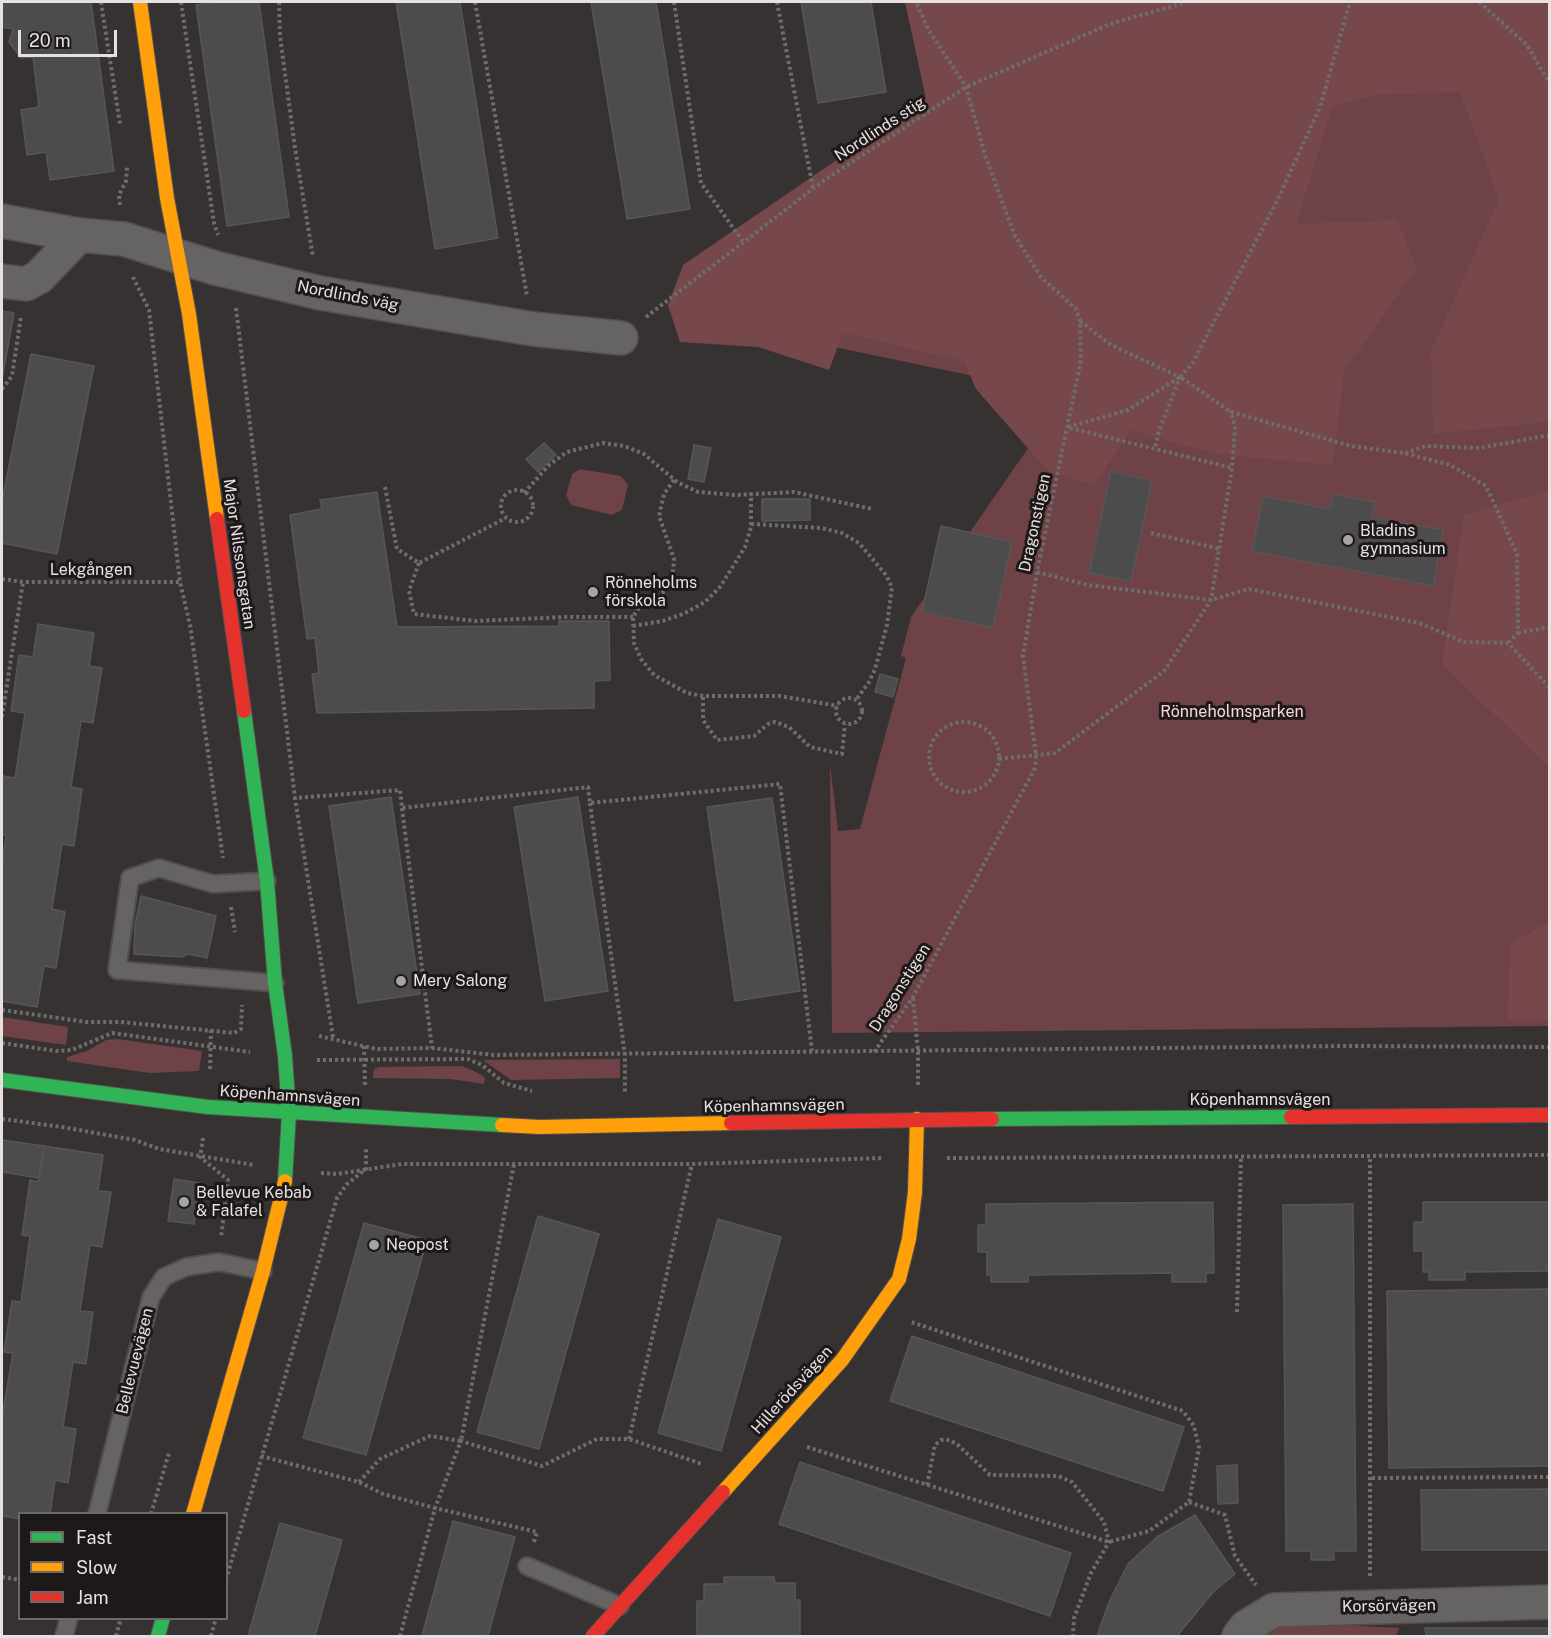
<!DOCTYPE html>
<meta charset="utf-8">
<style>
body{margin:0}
#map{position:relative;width:1551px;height:1638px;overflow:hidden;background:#373232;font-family:"Public Sans",sans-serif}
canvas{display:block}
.frame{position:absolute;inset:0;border:3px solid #e7e0e0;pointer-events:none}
.legend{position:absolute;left:18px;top:1512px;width:210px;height:108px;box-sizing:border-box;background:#1e1919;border:2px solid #6e6969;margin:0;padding:8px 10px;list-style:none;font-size:18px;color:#e7e0e0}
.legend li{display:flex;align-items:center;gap:12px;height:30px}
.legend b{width:30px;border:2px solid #6e6969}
.scale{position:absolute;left:18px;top:30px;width:99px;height:27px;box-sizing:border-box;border:3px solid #e7e0e0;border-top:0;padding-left:8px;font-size:18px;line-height:21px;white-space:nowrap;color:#e7e0e0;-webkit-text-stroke:4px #1e1919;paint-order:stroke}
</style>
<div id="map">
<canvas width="1551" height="1638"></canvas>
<div class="frame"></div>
<ul class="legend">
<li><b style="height:8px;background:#30b455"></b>Fast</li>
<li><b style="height:8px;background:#ff9f0a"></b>Slow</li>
<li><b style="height:8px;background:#e5322d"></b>Jam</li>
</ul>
<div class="scale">20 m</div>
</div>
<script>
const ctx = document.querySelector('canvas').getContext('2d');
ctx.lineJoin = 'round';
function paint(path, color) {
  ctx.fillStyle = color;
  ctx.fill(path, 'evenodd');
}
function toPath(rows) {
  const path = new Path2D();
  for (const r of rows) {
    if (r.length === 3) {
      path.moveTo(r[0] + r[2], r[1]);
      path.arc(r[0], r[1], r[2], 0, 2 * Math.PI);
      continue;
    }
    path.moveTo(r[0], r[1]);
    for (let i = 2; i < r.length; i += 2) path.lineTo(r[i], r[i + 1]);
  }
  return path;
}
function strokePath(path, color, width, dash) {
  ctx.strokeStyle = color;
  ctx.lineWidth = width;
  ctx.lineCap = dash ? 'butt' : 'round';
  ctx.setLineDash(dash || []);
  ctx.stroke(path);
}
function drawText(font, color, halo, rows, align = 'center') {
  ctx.font = font + ' "Public Sans",sans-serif';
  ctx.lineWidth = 6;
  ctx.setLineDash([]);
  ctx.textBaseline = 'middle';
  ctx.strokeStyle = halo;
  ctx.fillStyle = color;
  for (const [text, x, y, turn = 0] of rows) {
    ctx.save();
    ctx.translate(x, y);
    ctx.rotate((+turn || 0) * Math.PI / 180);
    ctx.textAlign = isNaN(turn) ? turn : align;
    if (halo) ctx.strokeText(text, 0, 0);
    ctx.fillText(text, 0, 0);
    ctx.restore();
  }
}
paint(toPath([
 [930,2,1549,2,1549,1026,832,1033,830,764,838,831,860,829,906,658,901,656,911,617,1065,395,704,320,948,99],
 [580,469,621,476,628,485,622,510,612,515,571,505,566,495,572,474],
 [2,1017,68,1027,66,1045,2,1036],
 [117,1039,202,1051,199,1071,150,1073,67,1061,67,1057,87,1051,106,1040],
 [620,1059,620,1078,511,1080,483,1060],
 [462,1066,480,1074,485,1078,484,1084,450,1079,373,1078,374,1069,379,1067],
 [1289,1622,1399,1628,1396,1636,1260,1636]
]), '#6e4246');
paint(toPath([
 [905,2,1549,2,1549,422,1433,434,1431,351,1499,199,1460,92,1381,94,1333,106,1296,224,1397,220,1417,268,1344,371,1333,465,1216,454,1130,430,1095,486,1047,470,976,389,964,361,843,333,829,370,758,347,680,342,668,305,683,265,926,99],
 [1549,490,1550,490,1549,767,1442,664,1464,515],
 [1549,922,1549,1021,1508,1021,1510,944]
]), '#76484b');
const building = toPath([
 [2,2,91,2,114,171,50,180,46,152,27,155,21,110,39,107,33,57,21,58,9,42,13,29,2,27,2,2],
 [219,2,259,2,289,217,227,226,196,5,219,2],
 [396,2,460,2,498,238,435,249,396,2],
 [591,2,656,2,690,209,627,219,591,2],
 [801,2,871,2,886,92,818,103,801,2],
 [2,311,14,313,2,379,2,311],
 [31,354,94,366,57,554,2,543,2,502,31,354],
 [544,443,556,455,538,472,526,459,544,443],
 [694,445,711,448,704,482,688,479,694,445],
 [1111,471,1152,481,1131,581,1089,573,1111,471],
 [377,492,397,627,559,626,559,621,609,621,610,680,594,681,594,708,317,713,312,674,319,673,315,638,307,639,290,515,322,509,320,500,377,492],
 [1333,494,1375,502,1372,517,1443,530,1433,586,1252,551,1263,496,1330,509,1333,494],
 [762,499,810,499,810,520,762,521,762,499],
 [941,526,1012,542,993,628,922,612,941,526],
 [38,624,94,633,89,666,102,668,93,723,81,721,71,787,82,789,74,846,62,844,52,909,65,912,56,968,44,966,37,1007,2,1001,2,866,6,836,2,835,2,787,3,776,15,778,25,713,11,711,19,655,33,657,38,624],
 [880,674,898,679,893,697,875,692,880,674],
 [391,797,420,994,358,1003,329,806,391,797],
 [578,797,608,991,545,1001,514,807,578,797],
 [772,798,800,991,735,1001,707,807,772,798],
 [141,896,216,916,207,958,188,954,181,957,134,954,135,925,141,896],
 [2,1140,44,1146,39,1178,2,1172,2,1140],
 [44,1146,103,1155,98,1191,111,1192,102,1247,90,1245,80,1311,93,1312,86,1364,73,1362,63,1427,76,1429,68,1483,55,1480,50,1514,20,1514,20,1519,2,1516,2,1418,13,1353,4,1352,12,1301,21,1302,30,1236,22,1235,30,1180,38,1182,44,1146],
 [174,1179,200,1183,194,1224,168,1221,174,1179],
 [1213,1202,1214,1273,1206,1273,1206,1282,1172,1282,1172,1273,1028,1275,1028,1282,991,1282,991,1275,987,1275,987,1252,978,1252,978,1225,986,1225,986,1204,1213,1202],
 [1423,1202,1550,1202,1550,1271,1465,1272,1465,1280,1429,1280,1429,1272,1423,1272,1423,1251,1414,1251,1414,1222,1423,1222,1423,1202],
 [1353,1204,1356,1551,1334,1551,1334,1560,1311,1560,1311,1551,1286,1551,1283,1205,1353,1204],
 [538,1216,599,1234,539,1449,477,1432,538,1216],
 [718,1219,781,1237,721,1451,658,1433,718,1219],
 [364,1223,427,1240,366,1455,303,1438,364,1223],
 [1550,1289,1550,1466,1389,1468,1387,1291,1550,1289],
 [912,1336,1184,1427,1163,1491,890,1401,912,1336],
 [800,1462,1071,1553,1050,1616,779,1524,800,1462],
 [1237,1465,1238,1503,1218,1504,1217,1466,1237,1465],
 [1550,1489,1550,1550,1422,1550,1421,1490,1550,1489],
 [1195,1515,1235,1574,1214,1591,1177,1636,1097,1636,1109,1602,1128,1564,1157,1537,1195,1515],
 [453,1521,515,1537,488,1636,422,1636,453,1521],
 [280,1523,342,1540,315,1636,248,1636,280,1523],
 [724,1577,774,1577,775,1583,795,1583,795,1600,800,1600,800,1636,697,1636,697,1601,704,1601,704,1584,724,1584,724,1577],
 [1425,1628,1550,1628,1550,1636,1426,1636,1425,1628]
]);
paint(building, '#4d4c4c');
strokePath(building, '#585655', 1.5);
const lane = toPath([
 [267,881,213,884,159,868,130,878,117,970,275,983],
 [97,1514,151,1297,164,1277,186,1267,219,1262,263,1271],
 [527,1566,620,1606],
 [64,1636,69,1618]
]);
const street = toPath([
 [2,221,79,235,124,239,215,268,320,293,533,329,621,338],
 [2,281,26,284,39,277,79,235],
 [1239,1636,1246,1627,1274,1610,1550,1602]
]);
const fast = toPath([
 [244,711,267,881,275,983,285,1056,289,1113,285,1181],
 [2,1080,208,1107,502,1125],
 [992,1119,1291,1117],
 [158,1636,163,1618]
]);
const slow = toPath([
 [140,2,167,198,189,314,217,519],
 [502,1125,540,1127,731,1123],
 [723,1492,842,1360,899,1279,909,1239,915,1192,917,1119],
 [193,1514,263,1271,285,1181]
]);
const jam = toPath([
 [217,519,244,711],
 [1291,1117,1550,1115],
 [731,1123,992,1119],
 [593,1636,723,1492]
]);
strokePath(lane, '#534e4e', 20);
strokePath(street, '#534e4e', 36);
strokePath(fast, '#534e4e', 16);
strokePath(slow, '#534e4e', 16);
strokePath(jam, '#534e4e', 16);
strokePath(toPath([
 [101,2,120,124],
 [181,2,214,223,218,235],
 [279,2,280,36,295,148,313,257],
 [475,2,527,296],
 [674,2,701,183,744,243],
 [777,2,813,188],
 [1479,2,1527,45,1550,84],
 [120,205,119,195,126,181,127,167],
 [133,277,149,310,180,582,190,625,223,858],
 [236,308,295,798],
 [646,317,823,181,966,87,1110,24,1187,2],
 [1080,321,1111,345,1180,377,1159,431,1155,448],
 [1180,377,1192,364,1277,201,1320,107,1350,2],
 [2,389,12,376,21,316],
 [1068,427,1128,410,1180,377,1231,412],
 [1070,428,1232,468],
 [1405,453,1426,446,1480,448,1550,435],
 [674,480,664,494,659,516,674,559,673,572,670,584,663,592,638,609,633,617,634,643,641,659,654,675,687,693,703,696,780,696,838,706],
 [385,487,397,549,419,563,506,518],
 [517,506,16],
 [524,493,549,465,567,452,603,443,624,446,644,454,677,482,698,492,736,495,794,492,872,509],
 [751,524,821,528,842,533,859,543,886,575,892,587,887,625,875,669,869,682,856,700],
 [1151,533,1220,549],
 [419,563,409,591,414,614,475,621,566,617,633,617],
 [1037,572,1088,585,1211,600,1249,589,1419,623,1464,642,1508,643,1550,688],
 [2,579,23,582,180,582],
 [633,626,663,621,683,614,705,602,720,587,745,547,751,527,751,493],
 [1518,633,1550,627],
 [703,697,703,720,717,740,754,736,768,724,775,722,789,727,810,747,842,754,845,724],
 [849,711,13],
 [2,717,23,582],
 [964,757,35],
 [999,759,1055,753,1164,671,1211,600,1232,468,1235,427,1231,412,1351,446,1404,453,1450,465,1486,486,1517,554,1518,633,1508,643],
 [590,803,625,1055,625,1092],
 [402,808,432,1048],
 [231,907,235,932],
 [913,998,918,1052,918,1086],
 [2,1010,87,1022,121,1022,234,1033,241,1029,242,1005],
 [319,1036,376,1049,432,1048,494,1055,1347,1046,1550,1047],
 [333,1037,295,798,400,790,402,808,588,787,590,803,780,784,812,1051],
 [2,1043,56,1051,72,1050,112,1033,250,1052],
 [364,1046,365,1085],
 [874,1052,913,997,1035,768,1036,756,1023,656,1037,572,1081,360,1080,320,1076,309,1041,277,1015,236,985,155,966,87,928,29,916,2],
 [317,1060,468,1059,482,1065,504,1083,532,1091],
 [210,1069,211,1030],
 [2,1119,62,1127,135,1140,159,1149,254,1165],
 [203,1138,200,1157,228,1180,221,1238],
 [947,1158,1550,1155],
 [321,1173,337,1174,402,1164,692,1164,883,1158],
 [1237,1312,1241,1157],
 [629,1439,692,1164],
 [807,1447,1109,1542,1149,1531,1189,1502,1199,1448,1194,1426,1183,1411,911,1322],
 [261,1456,359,1482,383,1494,435,1508,400,1636],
 [1372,1478,1550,1477],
 [359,1482,380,1459,430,1436,461,1441,514,1164],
 [927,1485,935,1445,941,1440,950,1440,959,1446,990,1475,1058,1476,1072,1482,1104,1522,1109,1542,1091,1573,1074,1618,1073,1636],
 [1189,1502,1225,1515,1235,1556,1256,1585],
 [151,1514,169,1453],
 [534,1542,537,1532,435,1508,461,1441,542,1466,597,1439,629,1439,702,1464],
 [1370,1576,1370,1157],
 [2,1577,20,1580],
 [226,1580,337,1198,347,1184,366,1169,366,1149],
 [116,1636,121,1618],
 [211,1636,216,1618]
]), '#6f6c6c', 4, [3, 3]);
strokePath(lane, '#666363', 16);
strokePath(street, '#666363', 33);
strokePath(fast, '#30b455', 14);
strokePath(slow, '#ff9f0a', 14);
strokePath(jam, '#e5322d', 14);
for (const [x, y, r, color] of [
 [1348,540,6,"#a9a3a3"],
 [593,592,6,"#a9a3a3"],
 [401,981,6,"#a9a3a3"],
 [184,1202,6,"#a9a3a3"],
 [374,1245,6,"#a9a3a3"]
]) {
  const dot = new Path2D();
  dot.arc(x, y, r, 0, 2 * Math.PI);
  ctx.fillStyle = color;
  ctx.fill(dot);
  strokePath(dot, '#1e1919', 2);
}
drawText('16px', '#e7e0e0', '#1e1919', [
 ["Nordlinds stig",880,129,-33],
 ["Nordlinds väg",348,296,11],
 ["Dragonstigen",1035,523,-78],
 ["Major Nilssonsgatan",239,554,82],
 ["Lekgången",91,570],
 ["Dragonstigen",900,988,-58],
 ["Köpenhamnsvägen",290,1096,4],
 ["Köpenhamnsvägen",1260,1100],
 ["Köpenhamnsvägen",774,1106,-1],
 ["Bellevuevägen",135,1361,-76],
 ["Hillerödsvägen",792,1390,-48],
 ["Korsörvägen",1389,1606,-1]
]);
drawText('16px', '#e7e0e0', '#1e1919', [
 ["Bladins",1360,531],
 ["gymnasium",1360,549],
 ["Rönneholms",605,583],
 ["förskola",605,601],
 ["Mery Salong",413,981],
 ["Bellevue Kebab",196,1193],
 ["& Falafel",196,1211],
 ["Neopost",386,1245]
], 'left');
drawText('16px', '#fad6d7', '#1e1919', [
 ["Rönneholmsparken",1232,712]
]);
</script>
